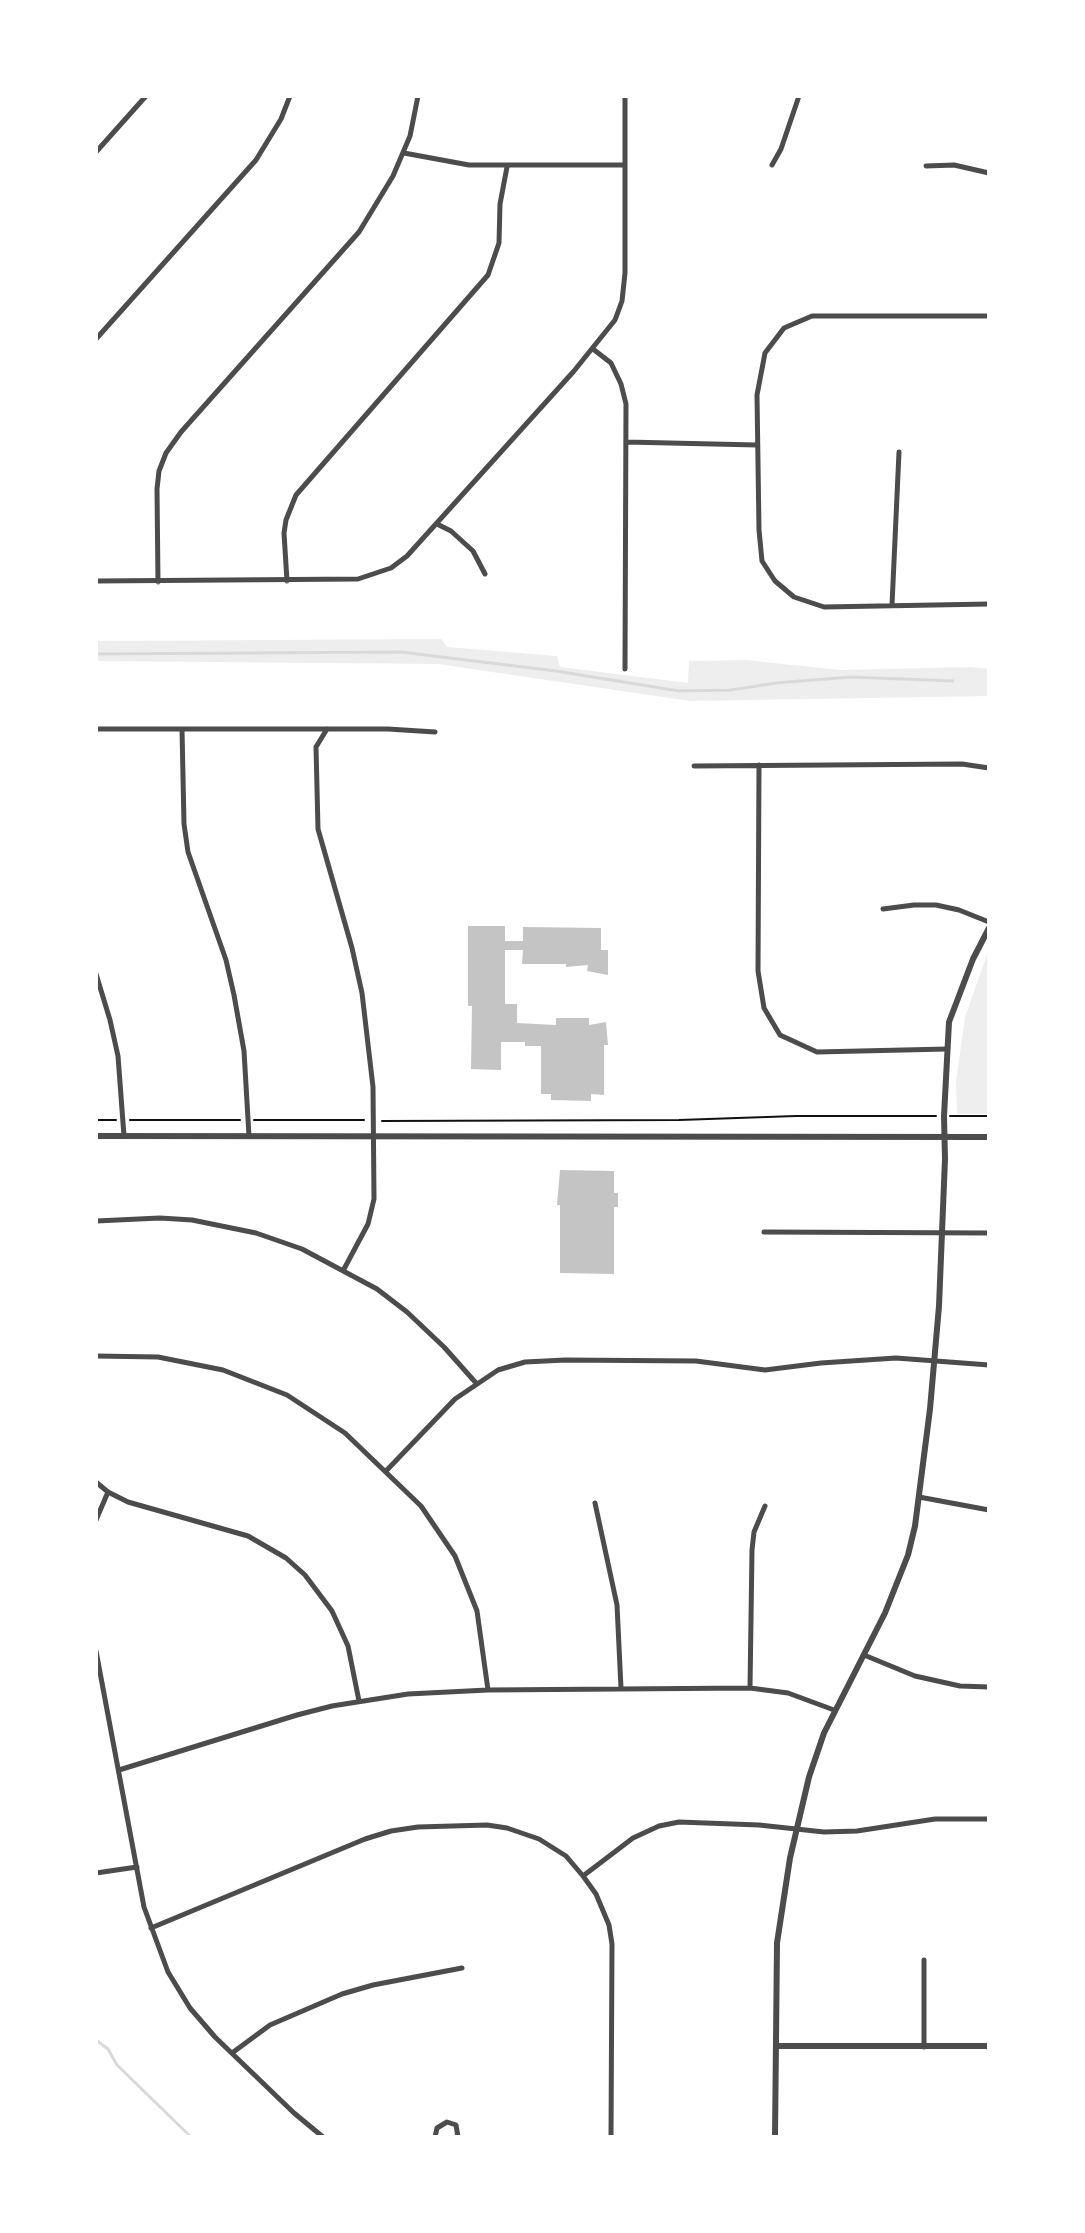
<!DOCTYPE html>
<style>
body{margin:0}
#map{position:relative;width:1085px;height:2233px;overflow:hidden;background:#fff;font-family:"Roboto Condensed",sans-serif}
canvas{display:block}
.frame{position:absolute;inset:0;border:98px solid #fff;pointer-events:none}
</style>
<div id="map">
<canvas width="1085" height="2233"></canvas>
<div class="frame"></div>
</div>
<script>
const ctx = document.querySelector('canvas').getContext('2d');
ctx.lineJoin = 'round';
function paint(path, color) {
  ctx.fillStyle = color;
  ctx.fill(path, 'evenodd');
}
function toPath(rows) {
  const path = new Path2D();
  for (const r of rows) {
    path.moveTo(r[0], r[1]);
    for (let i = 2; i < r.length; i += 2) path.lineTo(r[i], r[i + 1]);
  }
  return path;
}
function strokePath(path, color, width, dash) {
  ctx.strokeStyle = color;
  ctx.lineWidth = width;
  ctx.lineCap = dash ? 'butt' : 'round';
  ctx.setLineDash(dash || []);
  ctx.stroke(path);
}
paint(toPath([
 [441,639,447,647,557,656,560,667,688,683,689,661,746,660,840,670,971,667,989,669,989,696,690,701,438,664,96,661,96,641],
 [989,949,989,1114,957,1114,956,1082,965,1017]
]), '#eee');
strokePath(toPath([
 [96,654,401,652,556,671,679,691,731,690,776,683,851,677,953,681],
 [96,2040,108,2049,117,2065,191,2137]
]), '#d9d9d9', 3);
paint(toPath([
 [468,926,505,926,505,941,523,941,523,927,601,928,601,950,608,950,608,975,587,971,588,965,566,967,566,964,522,964,523,950,505,950,505,1004,517,1004,517,1023,556,1025,556,1018,589,1018,589,1025,606,1022,608,1045,604,1045,604,1095,591,1094,591,1101,551,1100,551,1094,541,1094,541,1046,525,1046,525,1042,501,1042,501,1070,471,1069,472,1006,468,1006],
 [560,1170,614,1171,614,1193,618,1193,618,1207,614,1207,614,1274,560,1273,560,1205,557,1205]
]), '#c4c4c4');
strokePath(toPath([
 [950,1116,989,1116],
 [96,1120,116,1120],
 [130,1120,240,1120],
 [254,1120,364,1120],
 [382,1121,679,1120,796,1116,936,1116]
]), '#111', 2);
strokePath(toPath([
 [96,152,146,96],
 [404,153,469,165,625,165],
 [772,165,781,149,799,96],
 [926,166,954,165,989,173],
 [989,316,812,316,784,328,765,353,757,395,759,530,762,561,775,581,794,597,824,607,989,604],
 [96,339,256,160,281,119,290,96],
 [593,349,611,363,621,384,626,404,625,669],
 [626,442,757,445],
 [437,524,451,531,473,551,485,574],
 [96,581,358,579,391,568,407,556,574,371,615,320,622,301,625,273,625,96],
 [287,581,284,533,286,520,296,495,488,275,499,243,500,204,507,167],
 [158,582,157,489,159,471,166,453,181,432,359,232,393,176,410,136,418,96],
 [892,605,899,452],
 [96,729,388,729,435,732],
 [182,729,184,824,188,852,226,960,234,995,244,1051,249,1136],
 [327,729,316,747,318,829,352,948,362,993,373,1087,374,1199,368,1224,344,1269],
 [759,765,758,971,764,1008,780,1035,817,1052,947,1049],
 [694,766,962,764,989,768],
 [883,909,914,905,936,905,959,910,989,922],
 [96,974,110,1020,118,1056,124,1136],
 [96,1221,160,1218,192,1220,256,1233,302,1249,377,1289,407,1312,444,1347,476,1383],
 [764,1232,989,1233],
 [96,1356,158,1357,223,1370,287,1395,345,1433,421,1506,455,1556,477,1611,488,1690],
 [386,1471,455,1399,498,1370,525,1362,565,1360,696,1361,765,1370,821,1363,896,1358,989,1365],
 [96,1482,108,1492,128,1502,248,1536,286,1558,305,1575,332,1611,348,1646,359,1701],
 [919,1497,989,1510],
 [595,1503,617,1605,621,1688],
 [96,1520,108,1492],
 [96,1651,144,1907,168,1972,190,2008,215,2037,294,2113,323,2137],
 [864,1655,915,1676,960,1686,989,1687],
 [750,1688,752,1550,754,1532,765,1506],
 [119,1770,297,1715,332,1706,408,1694,488,1690,750,1688,788,1693,834,1710],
 [96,1873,137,1867],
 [583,1876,633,1838,659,1826,679,1822,759,1825,824,1832,857,1831,935,1819,989,1819],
 [151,1928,365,1839,391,1831,418,1827,487,1825,507,1828,539,1839,566,1856,583,1876,596,1894,609,1925,612,1944,611,2137],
 [924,1960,924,2047],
 [232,2053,270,2025,342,1994,373,1985,462,1968],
 [435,2137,437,2128,447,2122,456,2125,458,2137]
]), '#4c4c4c', 5);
strokePath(toPath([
 [96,1136,989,1137],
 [776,2046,989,2046],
 [775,2137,777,1943,790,1858,809,1777,824,1733,885,1613,908,1555,915,1526,930,1409,939,1306,945,1159,944,1116,949,1022,973,959,989,928]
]), '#4c4c4c', 6);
</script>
